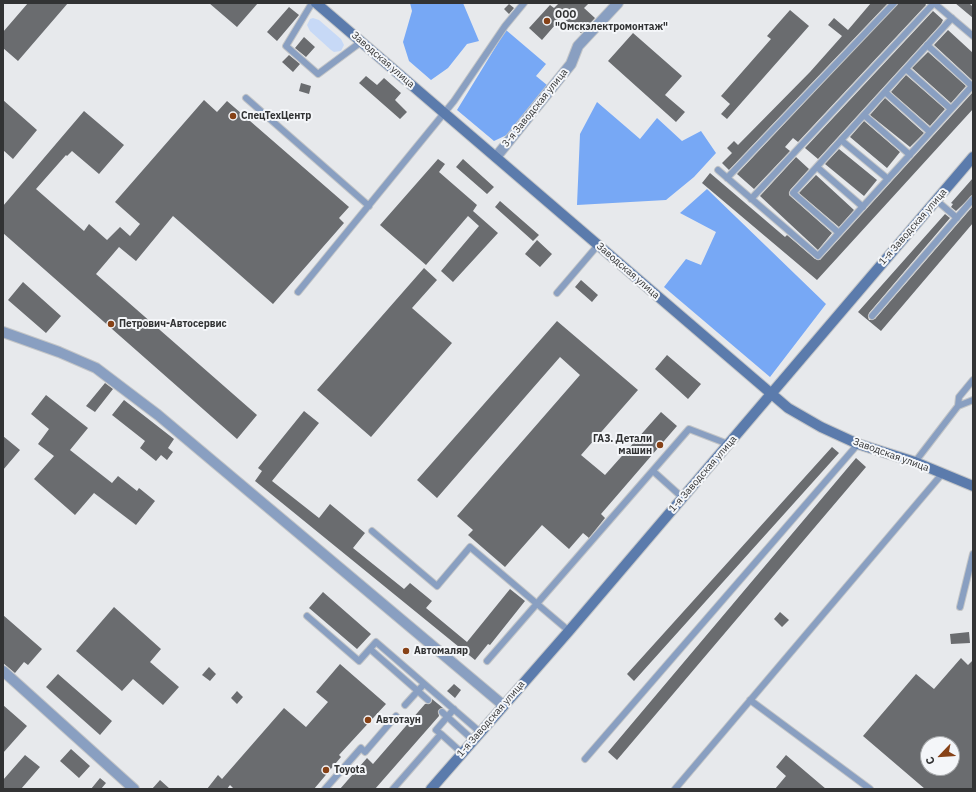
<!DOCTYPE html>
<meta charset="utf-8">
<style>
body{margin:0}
#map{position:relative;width:976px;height:792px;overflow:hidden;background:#e7e9ec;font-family:"IBM Plex Sans",sans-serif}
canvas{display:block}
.frame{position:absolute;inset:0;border:4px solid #323334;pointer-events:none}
.north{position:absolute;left:920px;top:736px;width:40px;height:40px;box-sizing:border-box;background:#f4f6f9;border:1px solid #a6a8aa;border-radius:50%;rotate:245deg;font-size:11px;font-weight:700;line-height:16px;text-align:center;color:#323334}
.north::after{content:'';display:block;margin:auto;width:14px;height:18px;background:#874217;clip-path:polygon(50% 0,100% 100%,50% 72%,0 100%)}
</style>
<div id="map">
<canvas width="976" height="792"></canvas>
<div class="frame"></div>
<div class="north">С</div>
</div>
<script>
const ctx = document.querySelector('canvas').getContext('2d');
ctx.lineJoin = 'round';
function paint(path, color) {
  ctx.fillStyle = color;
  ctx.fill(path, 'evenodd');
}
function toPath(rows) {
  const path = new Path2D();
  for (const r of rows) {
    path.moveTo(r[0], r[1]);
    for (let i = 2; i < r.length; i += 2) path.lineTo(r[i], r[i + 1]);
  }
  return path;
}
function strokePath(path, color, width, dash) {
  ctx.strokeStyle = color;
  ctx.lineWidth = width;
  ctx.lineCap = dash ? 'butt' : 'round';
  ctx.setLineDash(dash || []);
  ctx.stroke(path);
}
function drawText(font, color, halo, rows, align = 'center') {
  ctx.font = font + ' "IBM Plex Sans",sans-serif';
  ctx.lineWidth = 4;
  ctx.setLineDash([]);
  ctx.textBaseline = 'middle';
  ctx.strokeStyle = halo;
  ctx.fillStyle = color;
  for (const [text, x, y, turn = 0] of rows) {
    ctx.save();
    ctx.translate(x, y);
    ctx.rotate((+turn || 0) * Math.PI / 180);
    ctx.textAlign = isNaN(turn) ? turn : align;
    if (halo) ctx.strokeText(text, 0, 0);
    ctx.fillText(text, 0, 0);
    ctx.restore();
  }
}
paint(toPath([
 [313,18,319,20,341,39,344,45,341,51,334,52,331,50,310,31,307,25,310,19]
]), '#c7d9f6');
paint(toPath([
 [410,3,463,3,479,41,467,44,448,68,431,80,409,61,403,42,412,11],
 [506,30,546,64,536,76,547,85,513,132,494,141,457,110],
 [597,102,640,139,657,118,682,141,701,131,716,153,694,177,666,200,577,205,580,134],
 [707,189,826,304,770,377,664,287,686,259,701,265,716,232,680,213]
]), '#77a8f5');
paint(toPath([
 [28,3,68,3,18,61,3,48,3,32],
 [209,3,258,3,237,27],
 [559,3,589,3,584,8,595,18,581,33,562,17,542,40,529,28,550,5,554,8],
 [871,3,888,3,729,170,722,163,732,153,727,148,734,141,738,145,810,72,842,36,828,25,834,18,848,30],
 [898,3,925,3,926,5,798,142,793,138,785,147,790,151,754,189,737,174],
 [955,3,969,3,973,7,973,18],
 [509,4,514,8,509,14,504,9],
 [289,7,299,15,277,41,267,32],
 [790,10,809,26,727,119,721,114,730,104,721,96,771,39,767,36],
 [933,11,943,20,941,24,818,159,805,148],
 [948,30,973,53,973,81,934,45],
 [633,33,682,76,665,95,685,112,676,122,608,61],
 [304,37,315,47,306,57,295,48],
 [928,52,966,86,951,103,912,68],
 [289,55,300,64,293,72,282,62],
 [906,75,945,109,930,126,891,92],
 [366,76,377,85,384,78,401,93,395,100,407,112,400,119,359,83],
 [301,83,311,86,309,94,299,91],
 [973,92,973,109,817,280,702,183,710,173,785,237,787,235,815,259,820,260],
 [885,98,924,133,910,147,870,115],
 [3,100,37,130,13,159,3,150],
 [204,100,217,112,227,101,349,207,339,218,344,223,273,304,173,216,136,261,119,247,96,274,257,415,237,439,3,233,3,206,84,111,124,145,99,174,72,151,67,156,66,155,36,189,84,231,89,224,107,240,120,227,130,236,140,224,115,202],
 [864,121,900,152,887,168,850,137],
 [839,149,877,180,864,196,825,164],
 [796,157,809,169,790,190,789,195,832,233,818,250,760,196],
 [438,159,445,164,439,172,477,205,473,211,498,233,453,282,441,271,479,226,468,216,426,265,380,225],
 [463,159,494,187,487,194,456,167],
 [816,175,854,210,839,227,799,193],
 [973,178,973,195,956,211,951,207,953,204,951,203],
 [500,201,539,235,533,241,495,207],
 [973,206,973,223,881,331,858,312,945,214,950,218,869,313,868,317,869,320,875,319],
 [537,240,552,254,540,267,525,254],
 [424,268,437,280,412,308,452,343,371,437,317,390],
 [581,280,598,295,592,302,575,287],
 [23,282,61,316,46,333,8,300],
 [557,321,638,390,581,455,605,475,661,412,677,426,601,514,605,518,589,538,583,533,569,549,542,525,505,567,468,535,473,530,457,516,580,375,560,357,437,498,417,480],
 [667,355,701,384,688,399,655,369],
 [105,383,113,389,95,412,86,406],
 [46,395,88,428,70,450,112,483,118,476,137,491,139,488,155,501,136,525,94,493,75,515,34,479,54,456,38,444,49,429,31,414],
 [124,400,174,439,168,448,173,452,167,460,161,455,156,461,140,448,145,441,112,415],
 [304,411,319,423,272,481,319,518,330,504,365,533,353,548,404,589,410,583,432,601,426,608,467,642,510,589,525,601,490,645,488,644,475,660,255,481,262,471,258,468],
 [3,436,20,450,3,470],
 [832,447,839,453,634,681,627,674],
 [856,458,866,467,617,760,608,752],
 [323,592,371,634,357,649,309,608],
 [114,607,161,649,150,662,179,687,163,705,133,679,122,691,76,651],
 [780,612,789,620,782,627,774,619],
 [3,615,42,649,28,665,24,662,15,673,3,663],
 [969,632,970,643,951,644,950,634],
 [961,658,968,665,973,660,973,789,925,789,863,736,916,674,934,689],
 [928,744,952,744,952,768,928,768],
 [340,664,386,704,339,755,341,757,314,789,234,789,230,785,227,789,207,789,218,775,222,779,284,708,306,727,328,702,316,692],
 [209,667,216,674,210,681,202,675],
 [58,674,112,721,100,735,46,687],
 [454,684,461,690,455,698,447,691],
 [237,691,243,697,237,704,231,698],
 [432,699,443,708,438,711,439,716,375,789,340,789,367,758,373,764,425,704,431,703],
 [3,705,27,726,3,753],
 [71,749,90,766,79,778,60,761],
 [25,755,40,767,21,789,3,789,3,780],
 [786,755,826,789,775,789,786,776,776,767],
 [100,778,106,783,101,789,91,789],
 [160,780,170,789,152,789]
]), '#6a6c6f');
const lane = toPath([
 [312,3,286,46,318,74,361,42],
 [934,3,973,36],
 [927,45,972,86],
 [906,69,951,109],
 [885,92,930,132],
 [246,98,369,206],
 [864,115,910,155],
 [841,140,888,179],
 [817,167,863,207],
 [718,170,818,256,973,85],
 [727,178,894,3],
 [751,199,934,3],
 [936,200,957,218],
 [839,233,793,193,952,18],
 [298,292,454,101,505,26,524,3],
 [557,293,598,245],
 [872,316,973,199],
 [958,406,959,397,973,380],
 [915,462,958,406,973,400],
 [653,471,683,498],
 [372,531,437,586,470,547,569,631],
 [960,607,973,554],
 [307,616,359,661,376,642,480,732],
 [370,649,428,700],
 [487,661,689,429,728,444],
 [750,700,870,789],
 [405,705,424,684],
 [442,712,473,740],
 [441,734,436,730,454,709],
 [585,759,858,444],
 [325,789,361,748,365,752,396,716],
 [393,789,441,734,462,753],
 [675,789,942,474]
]);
const street = toPath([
 [496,157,571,64,578,46,618,3],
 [3,332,59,352,96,368,158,415,503,705],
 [3,671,134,789]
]);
const secondary = toPath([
 [316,3,788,408,821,427,858,444,915,462,973,486],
 [431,789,569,631,973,157]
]);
strokePath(lane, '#c3c5c7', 8);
strokePath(street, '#c3c5c7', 12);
strokePath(secondary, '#c3c5c7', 12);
strokePath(lane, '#899fc1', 6);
strokePath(street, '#899fc1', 10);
strokePath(secondary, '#5b7bac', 10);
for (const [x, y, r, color] of [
 [547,21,4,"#874217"],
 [233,116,4,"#874217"],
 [111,324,4,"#874217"],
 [660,445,4,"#874217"],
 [406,651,4,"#874217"],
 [368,720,4,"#874217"],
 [326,770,4,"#874217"]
]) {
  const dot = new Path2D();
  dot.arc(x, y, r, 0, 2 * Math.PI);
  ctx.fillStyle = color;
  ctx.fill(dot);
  strokePath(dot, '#f4f6f9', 1.5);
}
drawText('bold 10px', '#323334', '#f4f6f9', [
 ["ООО",555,15],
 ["\"Омскэлектромонтаж\"",555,27],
 ["СпецТехЦентр",241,116],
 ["Петрович-Автосервис",119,324],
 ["ГАЗ. Детали",652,439,"right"],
 ["машин",652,451,"right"],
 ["Автомаляр",414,651],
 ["Автотаун",376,720],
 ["Toyota",334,770]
], 'left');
drawText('10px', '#323334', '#f4f6f9', [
 ["Заводская улица",383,60,41],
 ["3-я Заводская улица",535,108,-51],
 ["1-я Заводская улица",913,227,-49],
 ["Заводская улица",628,271,41],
 ["Заводская улица",891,455,20],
 ["1-я Заводская улица",703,474,-49],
 ["1-я Заводская улица",491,719,-49]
]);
</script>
